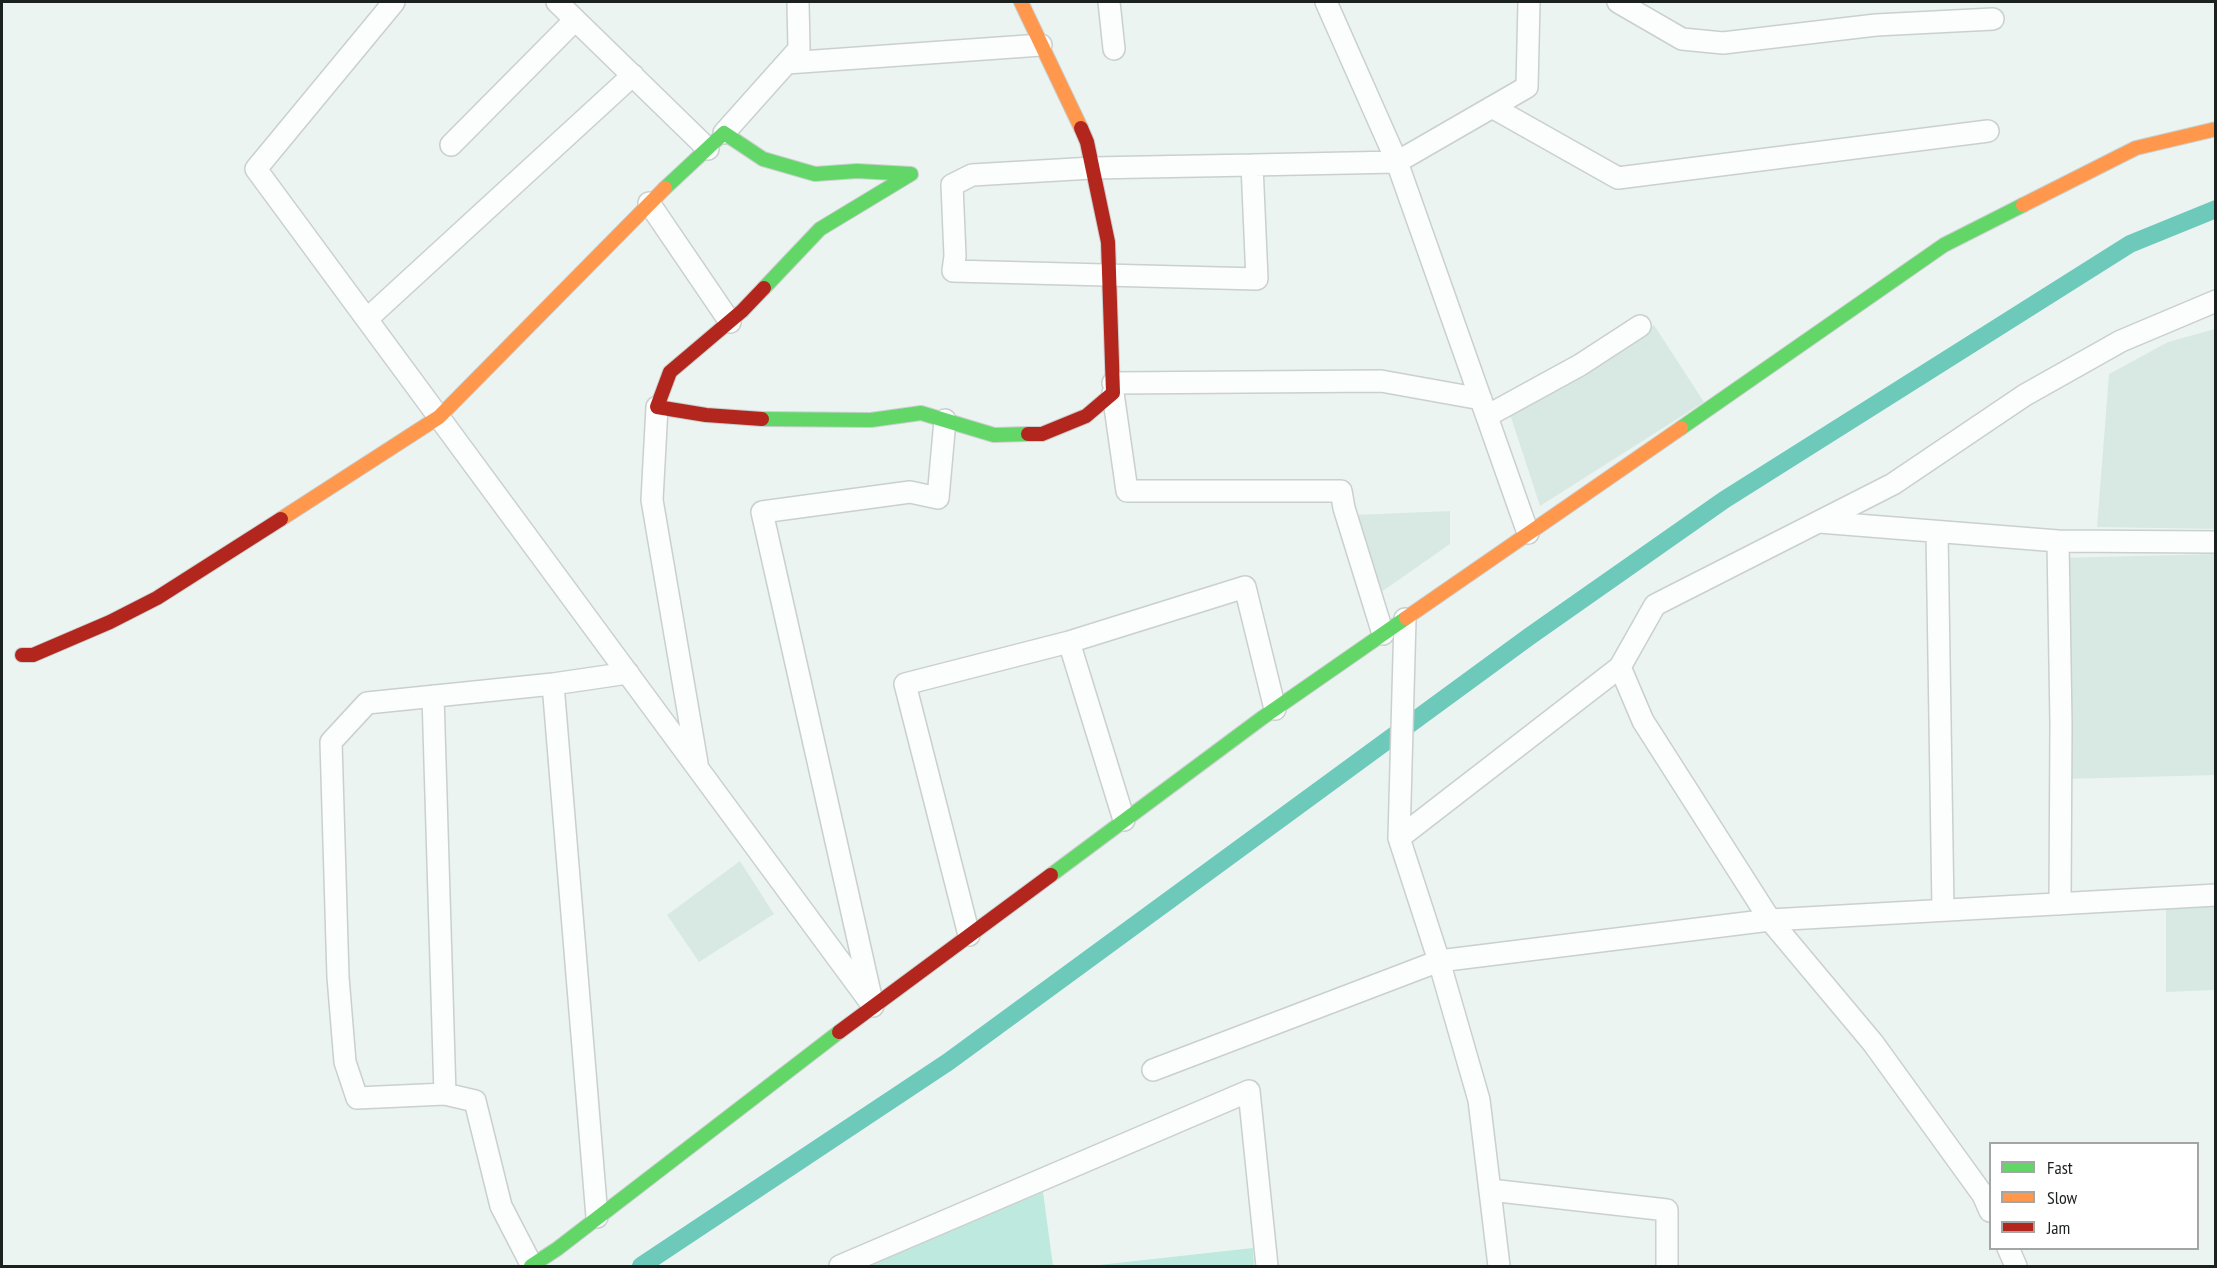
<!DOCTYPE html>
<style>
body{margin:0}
#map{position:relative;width:2217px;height:1268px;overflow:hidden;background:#ecf4f2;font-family:"PT Sans Narrow",sans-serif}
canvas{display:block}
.frame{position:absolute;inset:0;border:3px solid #1b211f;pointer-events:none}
.legend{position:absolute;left:1989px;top:1142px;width:210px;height:108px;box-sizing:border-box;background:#fff;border:2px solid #a4a6a5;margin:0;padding:8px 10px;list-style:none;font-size:18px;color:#1b211f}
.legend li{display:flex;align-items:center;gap:12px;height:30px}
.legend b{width:30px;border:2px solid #a4a6a5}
</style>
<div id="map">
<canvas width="2217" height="1268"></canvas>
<div class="frame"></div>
<ul class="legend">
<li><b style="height:8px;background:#63d668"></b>Fast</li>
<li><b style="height:8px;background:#ff974d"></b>Slow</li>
<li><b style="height:8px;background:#b3261e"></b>Jam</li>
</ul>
</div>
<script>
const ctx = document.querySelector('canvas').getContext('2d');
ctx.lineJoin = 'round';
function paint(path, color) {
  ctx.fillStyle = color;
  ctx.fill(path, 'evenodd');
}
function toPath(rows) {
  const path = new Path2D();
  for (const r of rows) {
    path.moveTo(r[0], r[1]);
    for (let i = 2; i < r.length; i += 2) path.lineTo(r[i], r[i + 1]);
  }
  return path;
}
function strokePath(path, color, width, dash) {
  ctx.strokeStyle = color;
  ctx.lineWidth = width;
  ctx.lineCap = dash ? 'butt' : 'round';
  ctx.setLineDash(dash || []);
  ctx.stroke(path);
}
paint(toPath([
 [1654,325,1704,402,1540,506,1506,402],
 [2215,329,2215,529,2097,527,2109,374,2168,342],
 [1450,511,1450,544,1377,595,1352,515],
 [2215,554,2215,775,2067,779,2058,558],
 [740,861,774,914,699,962,667,915],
 [2215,905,2215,990,2166,992,2166,909]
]), '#d8e9e4');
paint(toPath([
 [1043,1192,1053,1266,870,1266],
 [1253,1248,1254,1266,1090,1266]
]), '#bde9df');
strokePath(toPath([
 [641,1266,948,1062,1530,636,1724,500,2130,244,2216,209]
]), '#6dcaba', 18);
const street = toPath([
 [394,2,256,169,873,1006],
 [557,2,708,149],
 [1109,2,1114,49],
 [1618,2,1682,39,1723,43,1876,25,1993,19],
 [787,63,1041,45],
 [1492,107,1618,178,1988,131],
 [724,133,799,49,798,2],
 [451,145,575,20],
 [1252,165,1257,279,953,271,955,256,952,185,972,175,1092,168,1252,165,1397,162,1326,2],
 [649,203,730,322],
 [367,319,633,75],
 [1113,383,1381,381,1481,399],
 [1113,393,1127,491,1341,491,1344,508,1383,634],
 [657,407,652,500,697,763],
 [1487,416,1580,365,1640,326],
 [1819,522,2058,541,2216,542],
 [1937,532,1943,910],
 [1528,533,1397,162,1527,87,1529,2],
 [2058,541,2061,724,2060,904],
 [1069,642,1245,587,1275,709],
 [1620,667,1643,721,1770,920,2216,895],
 [553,684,628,673],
 [433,696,445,1094,475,1101,501,1206,532,1266],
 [1399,838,1405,619],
 [969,935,905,684,1069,642,1124,820],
 [871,997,762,512,910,492,938,498,945,420],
 [1153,1070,1439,961,1770,920,1873,1043,1983,1195,1990,1211],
 [445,1094,357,1098,345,1062,338,977,331,742,367,703,553,684,597,1217],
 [1490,1190,1667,1210,1667,1266],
 [2008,1248,2016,1266],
 [840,1266,1249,1091,1267,1266],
 [1499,1266,1479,1100,1439,961,1399,838,1620,667,1655,605,1893,484,2025,395,2121,341,2216,301]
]);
const fast = toPath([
 [665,188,724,133,763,159,815,174,857,171,911,174,820,229,764,288],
 [762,419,871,420,921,413,994,435,1028,434],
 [1681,428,1944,245,2023,205],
 [1051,875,1262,718,1406,618],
 [531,1266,557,1249,839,1032]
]);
const slow = toPath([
 [1021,2,1081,128],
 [2023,205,2136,148,2216,129],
 [281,519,439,417,665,188],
 [1406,618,1681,428]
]);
const jam = toPath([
 [762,419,706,415,657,407,670,372,742,311,764,288],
 [1028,434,1042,434,1086,416,1113,393,1108,242,1087,142,1081,128],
 [22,655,33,655,110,622,157,598,281,519],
 [839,1032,1051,875]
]);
strokePath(street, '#c9d0ce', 24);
strokePath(fast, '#c9d0ce', 16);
strokePath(slow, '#c9d0ce', 16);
strokePath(jam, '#c9d0ce', 16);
strokePath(street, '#fcfdfd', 21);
strokePath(fast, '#63d668', 14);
strokePath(slow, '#ff974d', 14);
strokePath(jam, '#b3261e', 14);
</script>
